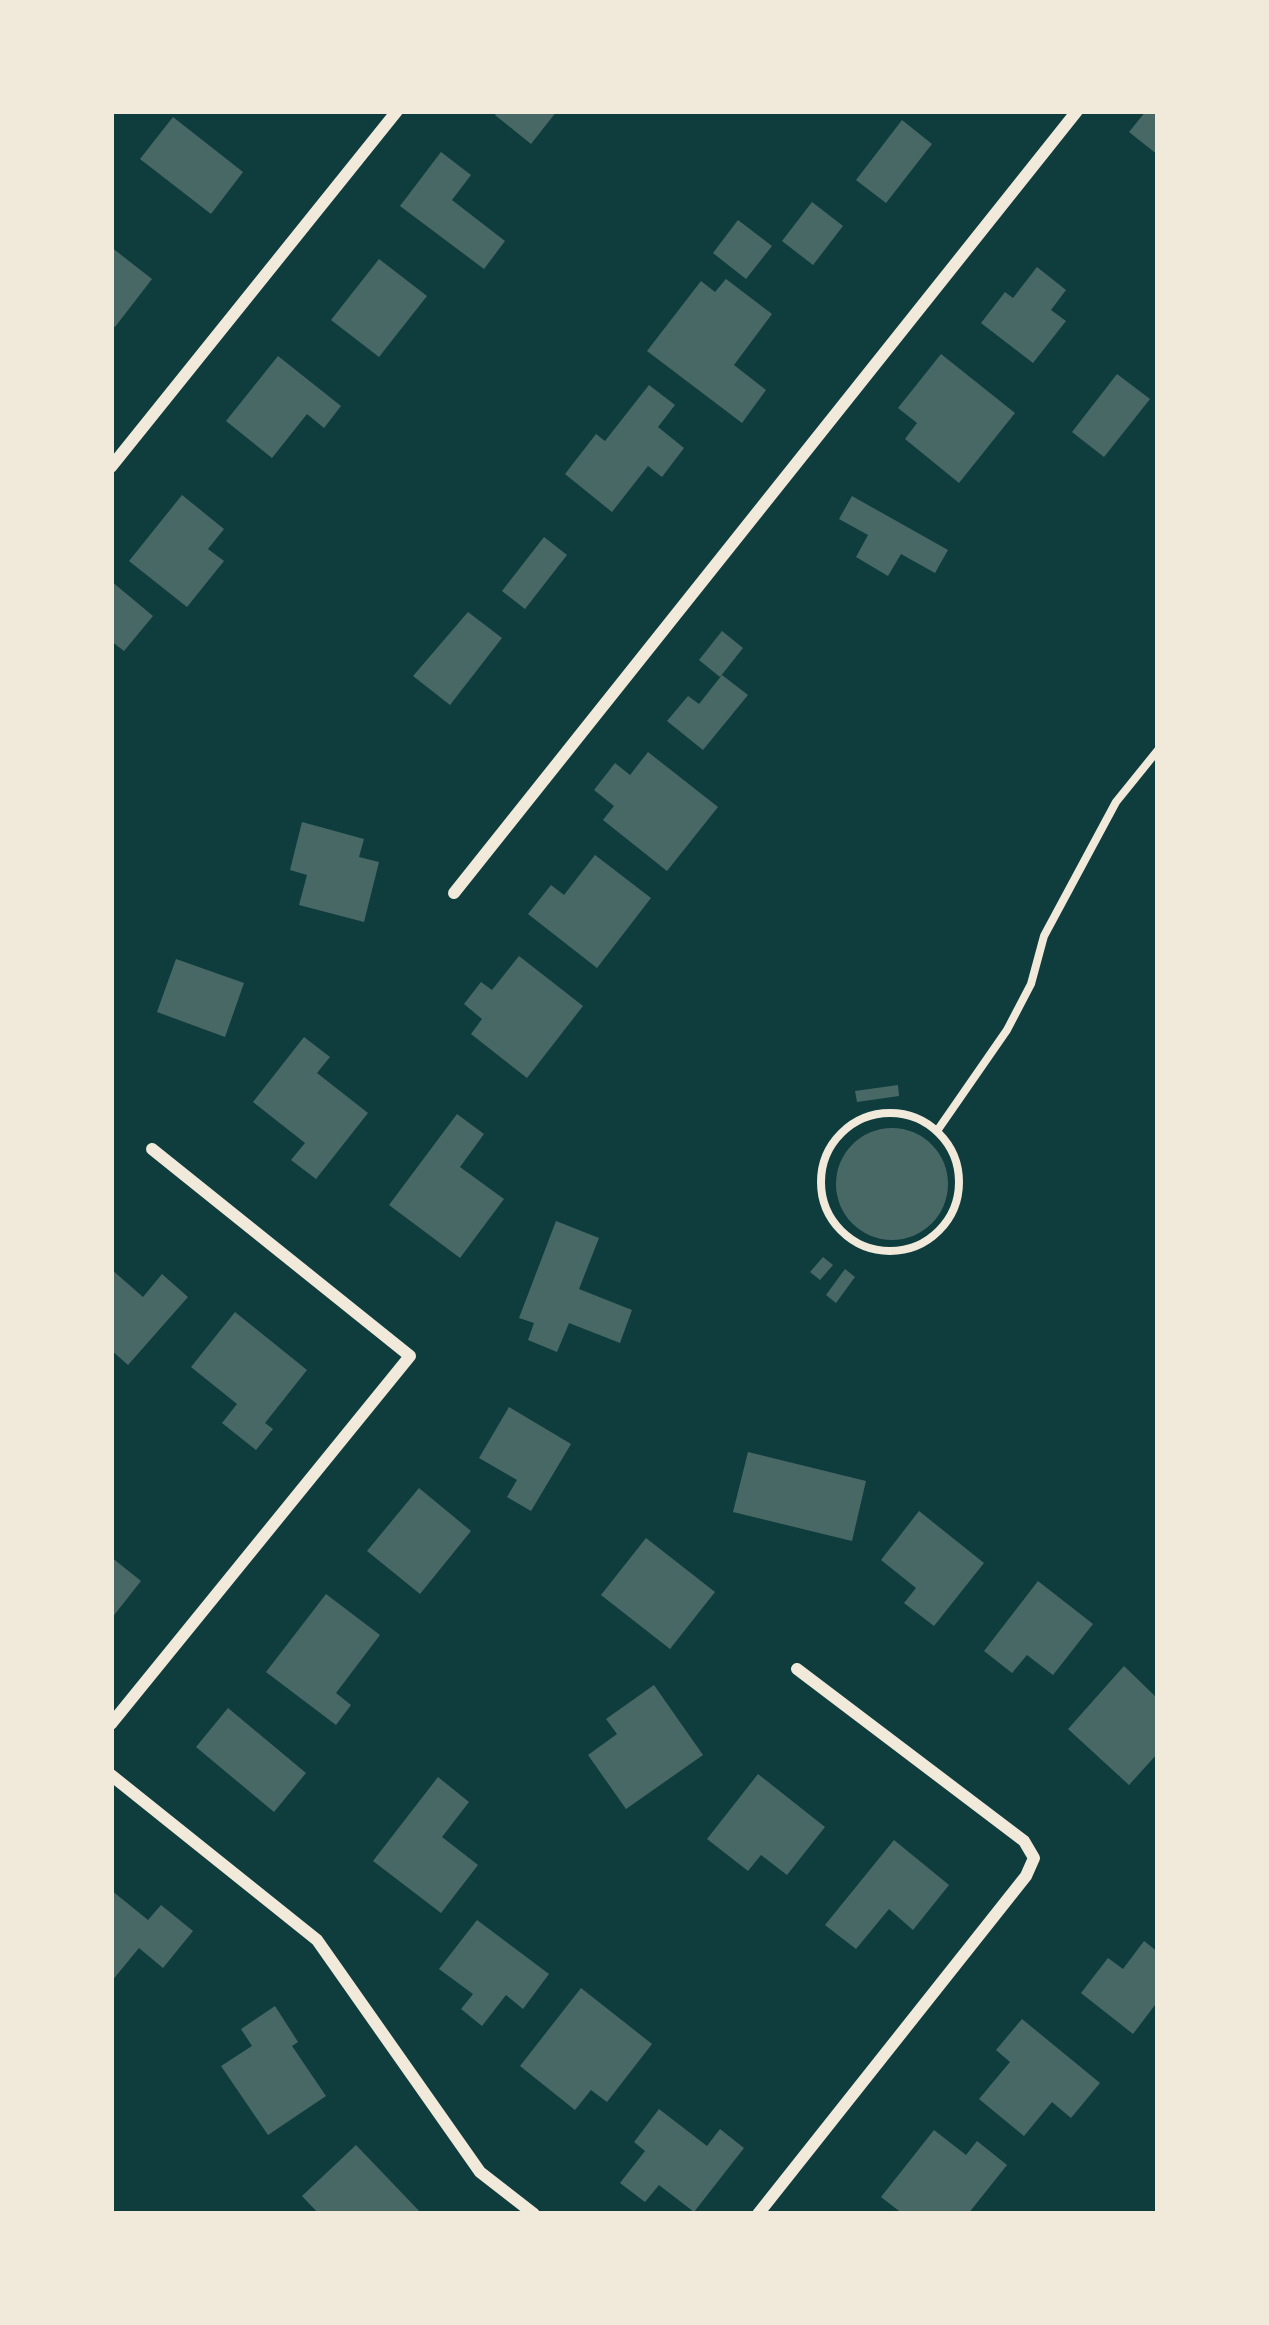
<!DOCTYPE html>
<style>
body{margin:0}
#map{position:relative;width:1269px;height:2325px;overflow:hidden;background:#0f3d3e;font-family:"Fira Sans Condensed",sans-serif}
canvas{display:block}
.frame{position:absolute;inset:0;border:114px solid #f1e9da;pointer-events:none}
</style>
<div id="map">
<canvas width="1269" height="2325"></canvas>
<div class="frame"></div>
</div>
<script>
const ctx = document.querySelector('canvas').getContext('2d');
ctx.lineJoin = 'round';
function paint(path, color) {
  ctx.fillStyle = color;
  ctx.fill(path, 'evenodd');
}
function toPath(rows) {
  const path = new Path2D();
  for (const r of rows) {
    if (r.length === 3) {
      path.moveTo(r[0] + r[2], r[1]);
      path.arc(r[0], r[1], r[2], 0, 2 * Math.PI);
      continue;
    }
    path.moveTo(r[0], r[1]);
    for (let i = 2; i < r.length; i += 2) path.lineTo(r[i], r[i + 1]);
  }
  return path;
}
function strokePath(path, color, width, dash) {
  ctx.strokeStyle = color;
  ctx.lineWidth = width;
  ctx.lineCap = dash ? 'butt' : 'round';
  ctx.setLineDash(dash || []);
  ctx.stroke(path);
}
paint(toPath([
 [498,111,557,111,531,144,495,115],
 [1146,111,1158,111,1158,155,1129,132],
 [173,117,243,172,211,214,140,159],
 [902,120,932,144,886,203,856,180],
 [441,152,471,175,452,200,505,241,484,269,400,206],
 [812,202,843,226,813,265,782,241],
 [738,220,772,246,746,279,713,253],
 [111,247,152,279,115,327,111,324],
 [379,259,427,296,379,357,331,320],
 [1037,267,1066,290,1051,310,1066,321,1033,363,981,323,1005,292,1013,298],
 [726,279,772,314,734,365,766,390,742,423,647,351,701,281,715,292],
 [941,354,1015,413,959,483,905,439,917,423,898,408],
 [278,356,341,406,324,428,307,414,272,458,226,421],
 [1117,374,1150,399,1104,457,1072,432],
 [649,385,675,405,658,427,684,448,662,477,648,466,612,512,565,474,596,434,605,441],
 [182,495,224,529,208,549,224,561,187,607,129,561],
 [852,496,948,550,935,573,901,554,888,576,856,557,868,535,839,519],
 [544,537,567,555,525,609,502,591],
 [111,581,153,616,124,651,111,641],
 [468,612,502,638,450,705,413,676],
 [722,631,743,648,720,677,699,660],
 [722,675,748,695,703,750,667,721,688,696,699,704],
 [648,752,718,807,667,871,603,820,614,806,594,790,615,763,630,775],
 [302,822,364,839,359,857,379,862,364,922,299,905,307,875,290,870],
 [595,855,651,898,597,968,528,914,551,885,564,895],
 [519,956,583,1006,527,1078,471,1034,482,1019,464,1004,481,982,492,990],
 [176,959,244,983,225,1037,157,1012],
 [304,1037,330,1057,317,1073,368,1113,316,1179,291,1160,305,1143,253,1102],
 [898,1085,899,1096,857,1102,855,1091],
 [457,1114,484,1134,460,1167,504,1199,460,1258,389,1205],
 [892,1184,56],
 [556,1221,599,1238,579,1289,632,1310,620,1343,569,1323,557,1352,528,1340,534,1323,519,1318],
 [823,1257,833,1265,820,1280,810,1272],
 [111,1269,143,1297,162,1274,188,1297,128,1365,111,1350],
 [845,1269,855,1277,836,1303,826,1295],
 [235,1312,307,1370,265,1423,273,1429,256,1450,222,1423,237,1404,191,1367],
 [509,1407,571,1444,531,1511,507,1497,517,1480,479,1458],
 [748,1452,866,1481,852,1541,733,1512],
 [419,1488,471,1531,420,1594,367,1551],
 [919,1511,984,1563,934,1626,904,1603,916,1588,881,1560],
 [646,1538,715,1592,670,1649,601,1595],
 [111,1557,141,1581,111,1619],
 [1038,1581,1093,1624,1053,1675,1027,1655,1012,1673,984,1651],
 [326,1594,380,1635,336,1693,351,1705,336,1725,266,1672],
 [1124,1666,1158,1699,1158,1753,1129,1785,1068,1729],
 [654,1685,703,1755,626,1809,588,1755,617,1734,606,1719],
 [228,1708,306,1773,274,1812,196,1747],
 [758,1774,825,1827,787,1875,761,1855,748,1871,707,1839],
 [438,1777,469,1802,442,1837,478,1865,441,1913,373,1861],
 [894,1840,949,1885,913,1930,889,1909,856,1949,825,1925],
 [111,1890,148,1920,161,1905,193,1931,163,1968,139,1948,111,1982],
 [477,1920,549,1974,523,2009,506,1995,482,2026,461,2009,473,1994,439,1969],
 [1144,1941,1158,1952,1158,2001,1133,2034,1081,1993,1108,1958,1123,1969],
 [581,1988,652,2044,607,2102,591,2090,575,2110,520,2066],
 [275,2006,298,2042,292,2046,326,2096,268,2135,221,2066,252,2046,241,2029],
 [1022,2019,1100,2083,1071,2118,1052,2102,1024,2136,979,2099,1010,2062,996,2050],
 [659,2109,707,2146,720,2129,744,2148,694,2212,659,2185,645,2202,620,2183,645,2151,634,2142],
 [934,2130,966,2155,977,2141,1007,2165,968,2214,903,2214,881,2197],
 [356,2145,422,2214,319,2214,302,2196]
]), '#486865');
strokePath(toPath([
 [890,1182,69],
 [937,1131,1007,1030,1031,984,1044,936,1116,802,1158,750]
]), '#f1e9da', 8);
strokePath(toPath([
 [111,467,397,111],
 [454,893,1077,111],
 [111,1724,410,1356,152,1149],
 [111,1775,317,1940,480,2172,534,2214],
 [758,2214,1026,1876,1034,1858,1024,1841,797,1669]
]), '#f1e9da', 12);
</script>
